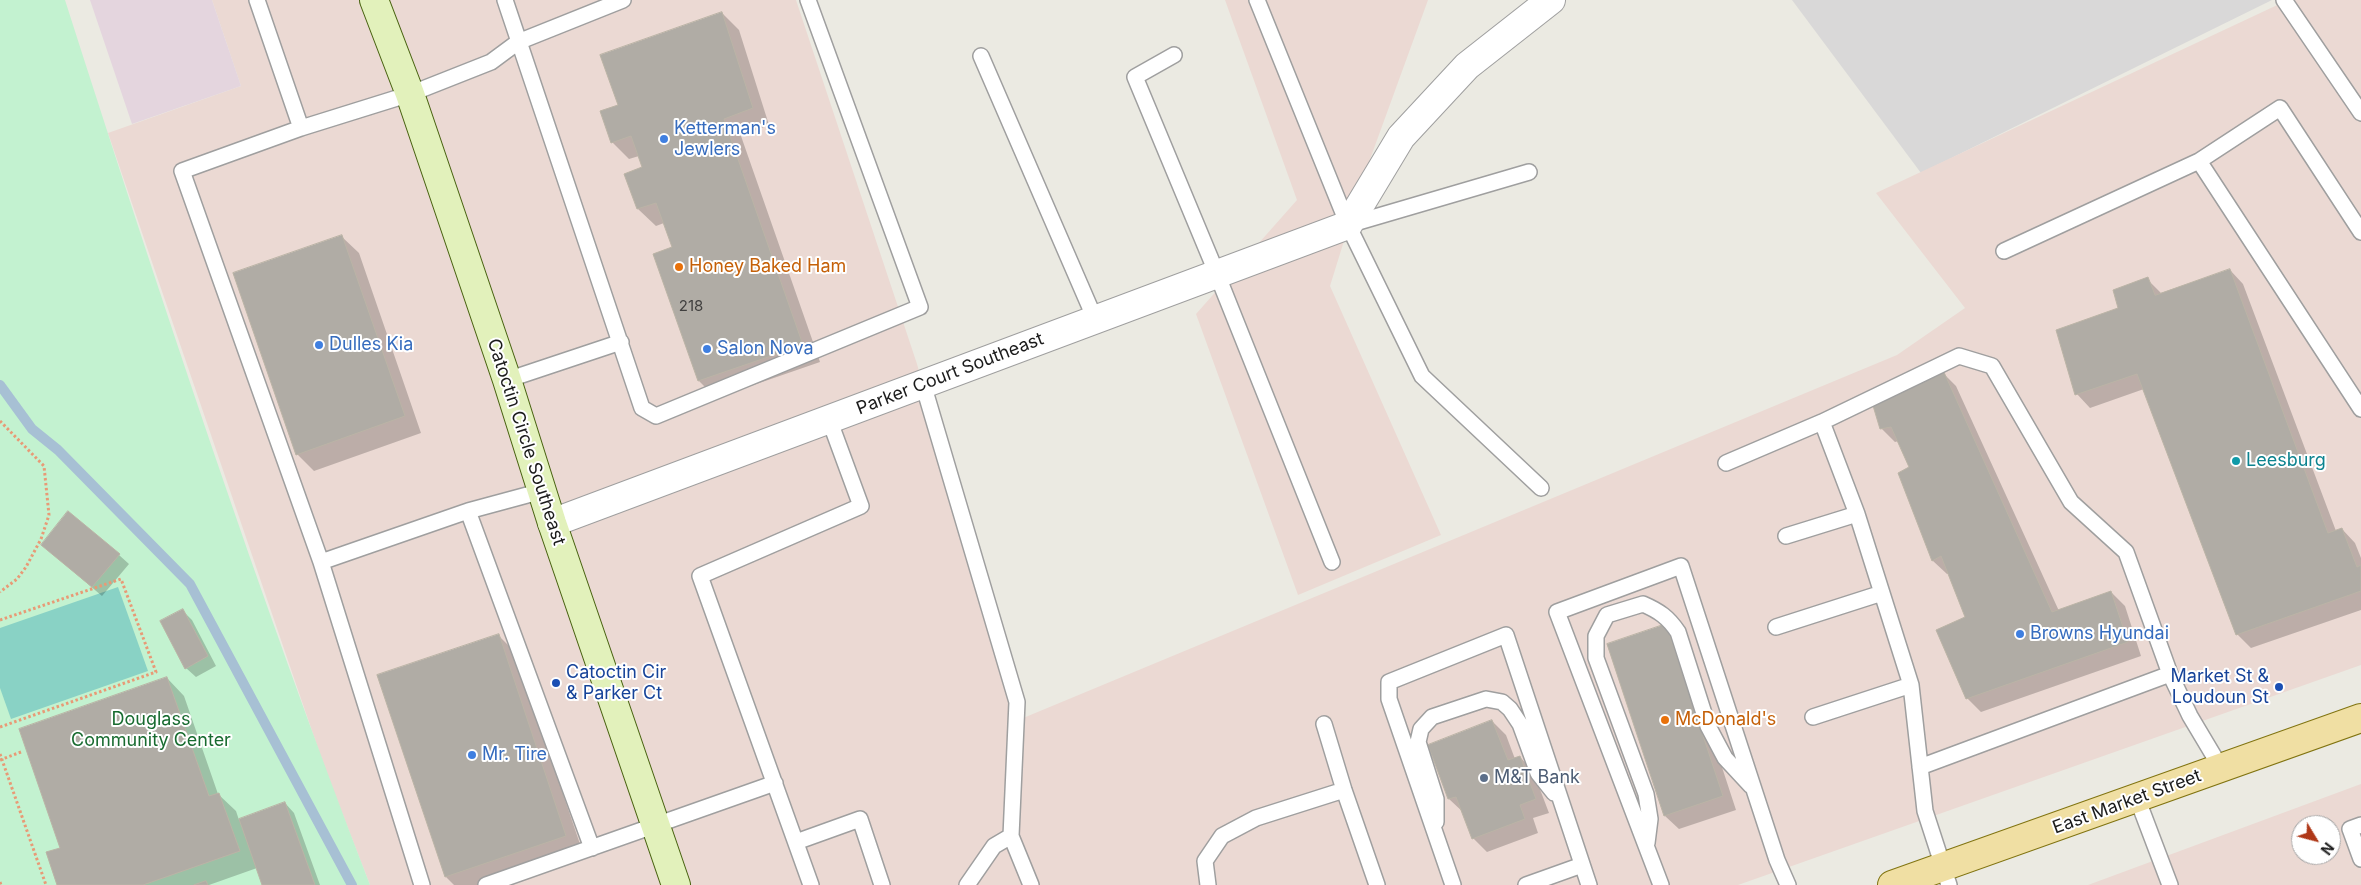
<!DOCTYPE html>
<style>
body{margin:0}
#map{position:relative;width:2361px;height:885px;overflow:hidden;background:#ebeae2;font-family:Inter,sans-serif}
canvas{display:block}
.north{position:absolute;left:2291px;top:815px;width:50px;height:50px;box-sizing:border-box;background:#fff;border:1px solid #a4a4a4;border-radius:50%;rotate:127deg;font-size:14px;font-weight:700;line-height:20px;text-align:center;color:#1b1b1b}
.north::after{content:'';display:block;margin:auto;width:18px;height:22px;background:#af3818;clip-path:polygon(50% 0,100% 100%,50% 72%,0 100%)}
</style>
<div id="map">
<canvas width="2361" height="885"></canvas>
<div class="north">N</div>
</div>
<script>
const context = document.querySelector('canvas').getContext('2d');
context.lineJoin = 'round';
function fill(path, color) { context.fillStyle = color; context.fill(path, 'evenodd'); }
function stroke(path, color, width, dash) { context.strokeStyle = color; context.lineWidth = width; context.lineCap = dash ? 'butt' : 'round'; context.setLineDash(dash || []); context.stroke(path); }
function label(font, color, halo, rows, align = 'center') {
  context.font = font + ' Inter,sans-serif'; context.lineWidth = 4; context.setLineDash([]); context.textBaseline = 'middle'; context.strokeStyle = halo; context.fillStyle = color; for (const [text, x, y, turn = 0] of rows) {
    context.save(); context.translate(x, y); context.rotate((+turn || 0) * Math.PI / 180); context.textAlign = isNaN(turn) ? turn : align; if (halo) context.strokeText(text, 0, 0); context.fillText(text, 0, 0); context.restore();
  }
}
const residential = new Path2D(`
 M 1792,0 L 2272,0 L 1921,173 Z`);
const commercial = new Path2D(`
 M 212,0 L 796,0 L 917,364 L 1016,721 L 1897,355 L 1965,308 L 1876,193 L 2288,0 L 2361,0 L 2361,665 L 1738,885 L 370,885 L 325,769 L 108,133 L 241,86 Z
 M 1225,0 L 1428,0 L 1365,173 L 1330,286 L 1441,535 L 1298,595 L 1196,314 L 1297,200 Z
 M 2361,784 L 2361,885 L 2088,885 ZM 2301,825 L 2331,825 L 2331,855 L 2301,855 Z`);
const industrial = new Path2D(`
 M 90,0 L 212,0 L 241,86 L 132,124 Z`);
const park = new Path2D(`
 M 0,0 L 65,0 C 160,297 258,594 370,885 L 0,885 Z`);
const pitch = new Path2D(`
 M 118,587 L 148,671 L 11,719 L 0,688 L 0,628 Z`);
const shadow = new Path2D(`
 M 722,13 L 739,30 L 769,125 L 741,136 L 820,362 L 716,398 L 699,381 L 654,254 L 674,247 L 664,223 L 656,226 L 638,209 L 643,168 L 639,156 L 629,159 L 612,142 L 620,105 Z
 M 341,236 L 359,253 L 421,433 L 314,471 L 297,454 Z
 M 2230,270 L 2243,284 L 2336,531 L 2342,529 L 2355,543 L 2361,558 L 2361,610 L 2251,648 L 2237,634 L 2144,389 L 2090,408 L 2077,394 L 2119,308 L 2147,279 L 2162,294 Z
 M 1942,372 L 1956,386 L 2059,611 L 2111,592 L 2125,606 L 2141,656 L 1981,712 L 1967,698 L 1967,618 L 1949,573 L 1947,574 L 1933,561 L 1900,474 L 1910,467 L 1899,441 L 1895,442 L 1881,428 Z
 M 42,545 L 119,555 L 129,564 L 102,596 Z
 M 182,610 L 192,620 L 216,666 L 196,677 L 186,668 Z
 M 1666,626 L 1680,639 L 1736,810 L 1679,829 L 1665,816 Z
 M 498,635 L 515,652 L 583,853 L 489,885 L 454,885 L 446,877 Z
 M 167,678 L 184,696 L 218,794 L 236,811 L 239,820 L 285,803 L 294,813 L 320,885 L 264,885 L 257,868 L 209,885 L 59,885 L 62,848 Z
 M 1492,721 L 1506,735 L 1515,759 L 1520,757 L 1533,771 L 1549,813 L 1533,818 L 1538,833 L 1487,852 L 1473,838 L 1464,813 L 1449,799 L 1429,745 Z`);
const stream = new Path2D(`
 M 0,385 L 32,429 L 58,450 L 190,584 L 352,885`);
const building = new Path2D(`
 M 722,12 L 753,108 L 724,119 L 803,345 L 698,381 L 653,254 L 672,247 L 656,203 L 637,209 L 624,174 L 642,167 L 631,136 L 611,143 L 600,111 L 618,105 L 600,55 Z
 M 342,235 L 405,416 L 296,455 L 233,273 Z
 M 2230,269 L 2328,533 L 2342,528 L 2357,567 L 2361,565 L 2361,591 L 2236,635 L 2137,374 L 2075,395 L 2056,330 L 2118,308 L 2113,290 L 2148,277 L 2155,295 Z
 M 1943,370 L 2052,612 L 2111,591 L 2128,642 L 1966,699 L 1936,630 L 1965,617 L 1941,556 L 1932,561 L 1898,473 L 1909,467 L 1891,427 L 1880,429 L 1871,399 Z
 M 68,511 L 120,554 L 92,587 L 41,545 Z
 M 183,609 L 208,656 L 185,669 L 160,621 Z
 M 1666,624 L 1723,796 L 1664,816 L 1607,644 Z
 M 499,634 L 566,836 L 445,877 L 377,675 Z
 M 167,677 L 209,796 L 219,793 L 240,851 L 143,885 L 57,885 L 46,852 L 60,848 L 19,729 Z
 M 1492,720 L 1508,760 L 1520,756 L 1536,799 L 1520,805 L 1525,819 L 1472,839 L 1456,797 L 1448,799 L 1428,745 Z
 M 285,802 L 315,885 L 262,885 L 239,819 Z
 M 206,881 L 208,885 L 194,885 Z`);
const path = new Path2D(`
 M 0,421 L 44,466 L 49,515 L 41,539 L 26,567 L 17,579 L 0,592
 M 0,620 L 121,579 L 156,672 L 0,727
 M 0,754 L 46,885
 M 0,760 L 21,752
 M 0,882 L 1,885`);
const lane = new Path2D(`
 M 257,0 L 301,128 L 182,171 L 321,562 L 422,885
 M 505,0 L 642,408 L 656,416 L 920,307 L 808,0
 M 1257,0 L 1348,225 L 1422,376 L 1541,488
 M 2284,0 L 2361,113
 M 1174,55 L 1135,77 L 1217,274 L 1332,562
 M 981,56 L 1095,319
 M 301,128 L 410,94 L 491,62 L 518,42 L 623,0
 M 2199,161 L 2280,108 L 2361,232
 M 1348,225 L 1529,172
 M 2004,251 L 2199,161 L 2361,409
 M 507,380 L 621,342
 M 923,384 L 1017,702 L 1011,836 L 1031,885
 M 1822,422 L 1959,356 L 1992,366 L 2071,502 L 2126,552 L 2170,674 L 2190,716 L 2221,768
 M 1726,463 L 1822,422 L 1857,514 L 1911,685 L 1925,811 L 1949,885
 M 542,491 L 468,511 L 592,848
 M 1786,536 L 1857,514
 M 321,562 L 468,511
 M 1776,627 L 1882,593
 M 1813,717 L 1911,685
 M 1324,724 L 1344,790 L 1377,885
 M 1920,767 L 2170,674
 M 2137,798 L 2170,885
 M 1436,822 L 1436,799 L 1418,742 L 1421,729 L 1432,717 L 1486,699 L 1502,702 L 1510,709 L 1520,724 L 1538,773 L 1554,793
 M 2361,825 L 2350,829 L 2361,859
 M 796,842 L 860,819 L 882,885
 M 1647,843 L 1650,819 L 1646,794 L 1596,658 L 1596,636 L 1607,615 L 1643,604 C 1659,611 1668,617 1678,632 L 1708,726 L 1725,758 L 1751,786
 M 486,885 L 775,783
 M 811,885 L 700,576 L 861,506 L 829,419
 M 967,885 L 994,846 L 1011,836
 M 1208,885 L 1205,861 L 1222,836 L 1256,818 L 1344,790
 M 1453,885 L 1389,699 L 1389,682 L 1506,635 L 1589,885
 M 1526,885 L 1582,865
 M 1661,885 L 1557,612 L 1681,566 L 1777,860 L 1788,885`);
const street = new Path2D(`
 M 552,523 L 1348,225 L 1401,137 L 1467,66 L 1551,0`);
const secondary = new Path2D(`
 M 374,0 L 410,94 L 507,380 L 552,523 L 676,885`);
const primary = new Path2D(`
 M 1892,885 L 2361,718`);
const markers = [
 [664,139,5,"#3f7fe0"],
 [679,267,5,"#e8710a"],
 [319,345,5,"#3f7fe0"],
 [707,349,5,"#3f7fe0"],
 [2236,461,5,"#0f9aa8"],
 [2020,634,5,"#3f7fe0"],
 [556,683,5,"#1a4fb4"],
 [2279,687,5,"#1a4fb4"],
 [1665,720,5,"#e8710a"],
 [472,755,5,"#3f7fe0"],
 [1484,778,5,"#5c6f8a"]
];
const numberNames = [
 ["218",691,306]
];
const shopNames = [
 ["Ketterman's",674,129],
 ["Jewlers",674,150],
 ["Dulles Kia",329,345],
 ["Salon Nova",717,349],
 ["Browns Hyundai",2030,634],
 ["Mr. Tire",482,755]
];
const foodNames = [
 ["Honey Baked Ham",689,267],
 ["McDonald's",1675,720]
];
const streetNames = [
 ["Parker Court Southeast",950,374,-21],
 ["Catoctin Circle Southeast",526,442,72],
 ["East Market Street",2127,802,-20]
];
const cultureNames = [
 ["Leesburg",2246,461]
];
const transitNames = [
 ["Catoctin Cir",566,673],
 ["& Parker Ct",566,694],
 ["Market St &",2269,677,"right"],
 ["Loudoun St",2269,698,"right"]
];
const parkNames = [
 ["Douglass",151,720],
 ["Community Center",151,741]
];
const serviceNames = [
 ["M&T Bank",1494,778]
];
fill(residential, '#d9d8d8');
fill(commercial, '#ebd9d3');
fill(industrial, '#e4d5de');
fill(park, '#c3f2d0');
fill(pitch, '#89d2c5');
fill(shadow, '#0003');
stroke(stream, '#a7c0d4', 10);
fill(building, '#b0aca5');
stroke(building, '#bbb4a6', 1);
stroke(lane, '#9f9f9f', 18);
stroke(street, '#9f9f9f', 30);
stroke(secondary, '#496311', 30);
stroke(primary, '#817411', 30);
stroke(path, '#e89a76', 3, [2.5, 2.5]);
stroke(lane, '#fff', 15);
stroke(street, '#fff', 28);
stroke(secondary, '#e2f1bb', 28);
stroke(primary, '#f0dfa3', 28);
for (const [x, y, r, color] of markers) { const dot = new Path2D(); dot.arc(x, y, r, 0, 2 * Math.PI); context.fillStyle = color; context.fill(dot); stroke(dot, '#fff', 2); }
label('15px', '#403f3e', null, numberNames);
label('18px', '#366cbe', '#fff', shopNames, 'left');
label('18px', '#c56008', '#fff', foodNames, 'left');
label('18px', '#1b1b1b', '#fff', streetNames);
label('18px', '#0d838f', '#fff', cultureNames, 'left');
label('18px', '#164399', '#fff', transitNames, 'left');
label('18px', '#186b30', '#fff', parkNames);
label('18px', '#4e5e75', '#fff', serviceNames, 'left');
</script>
